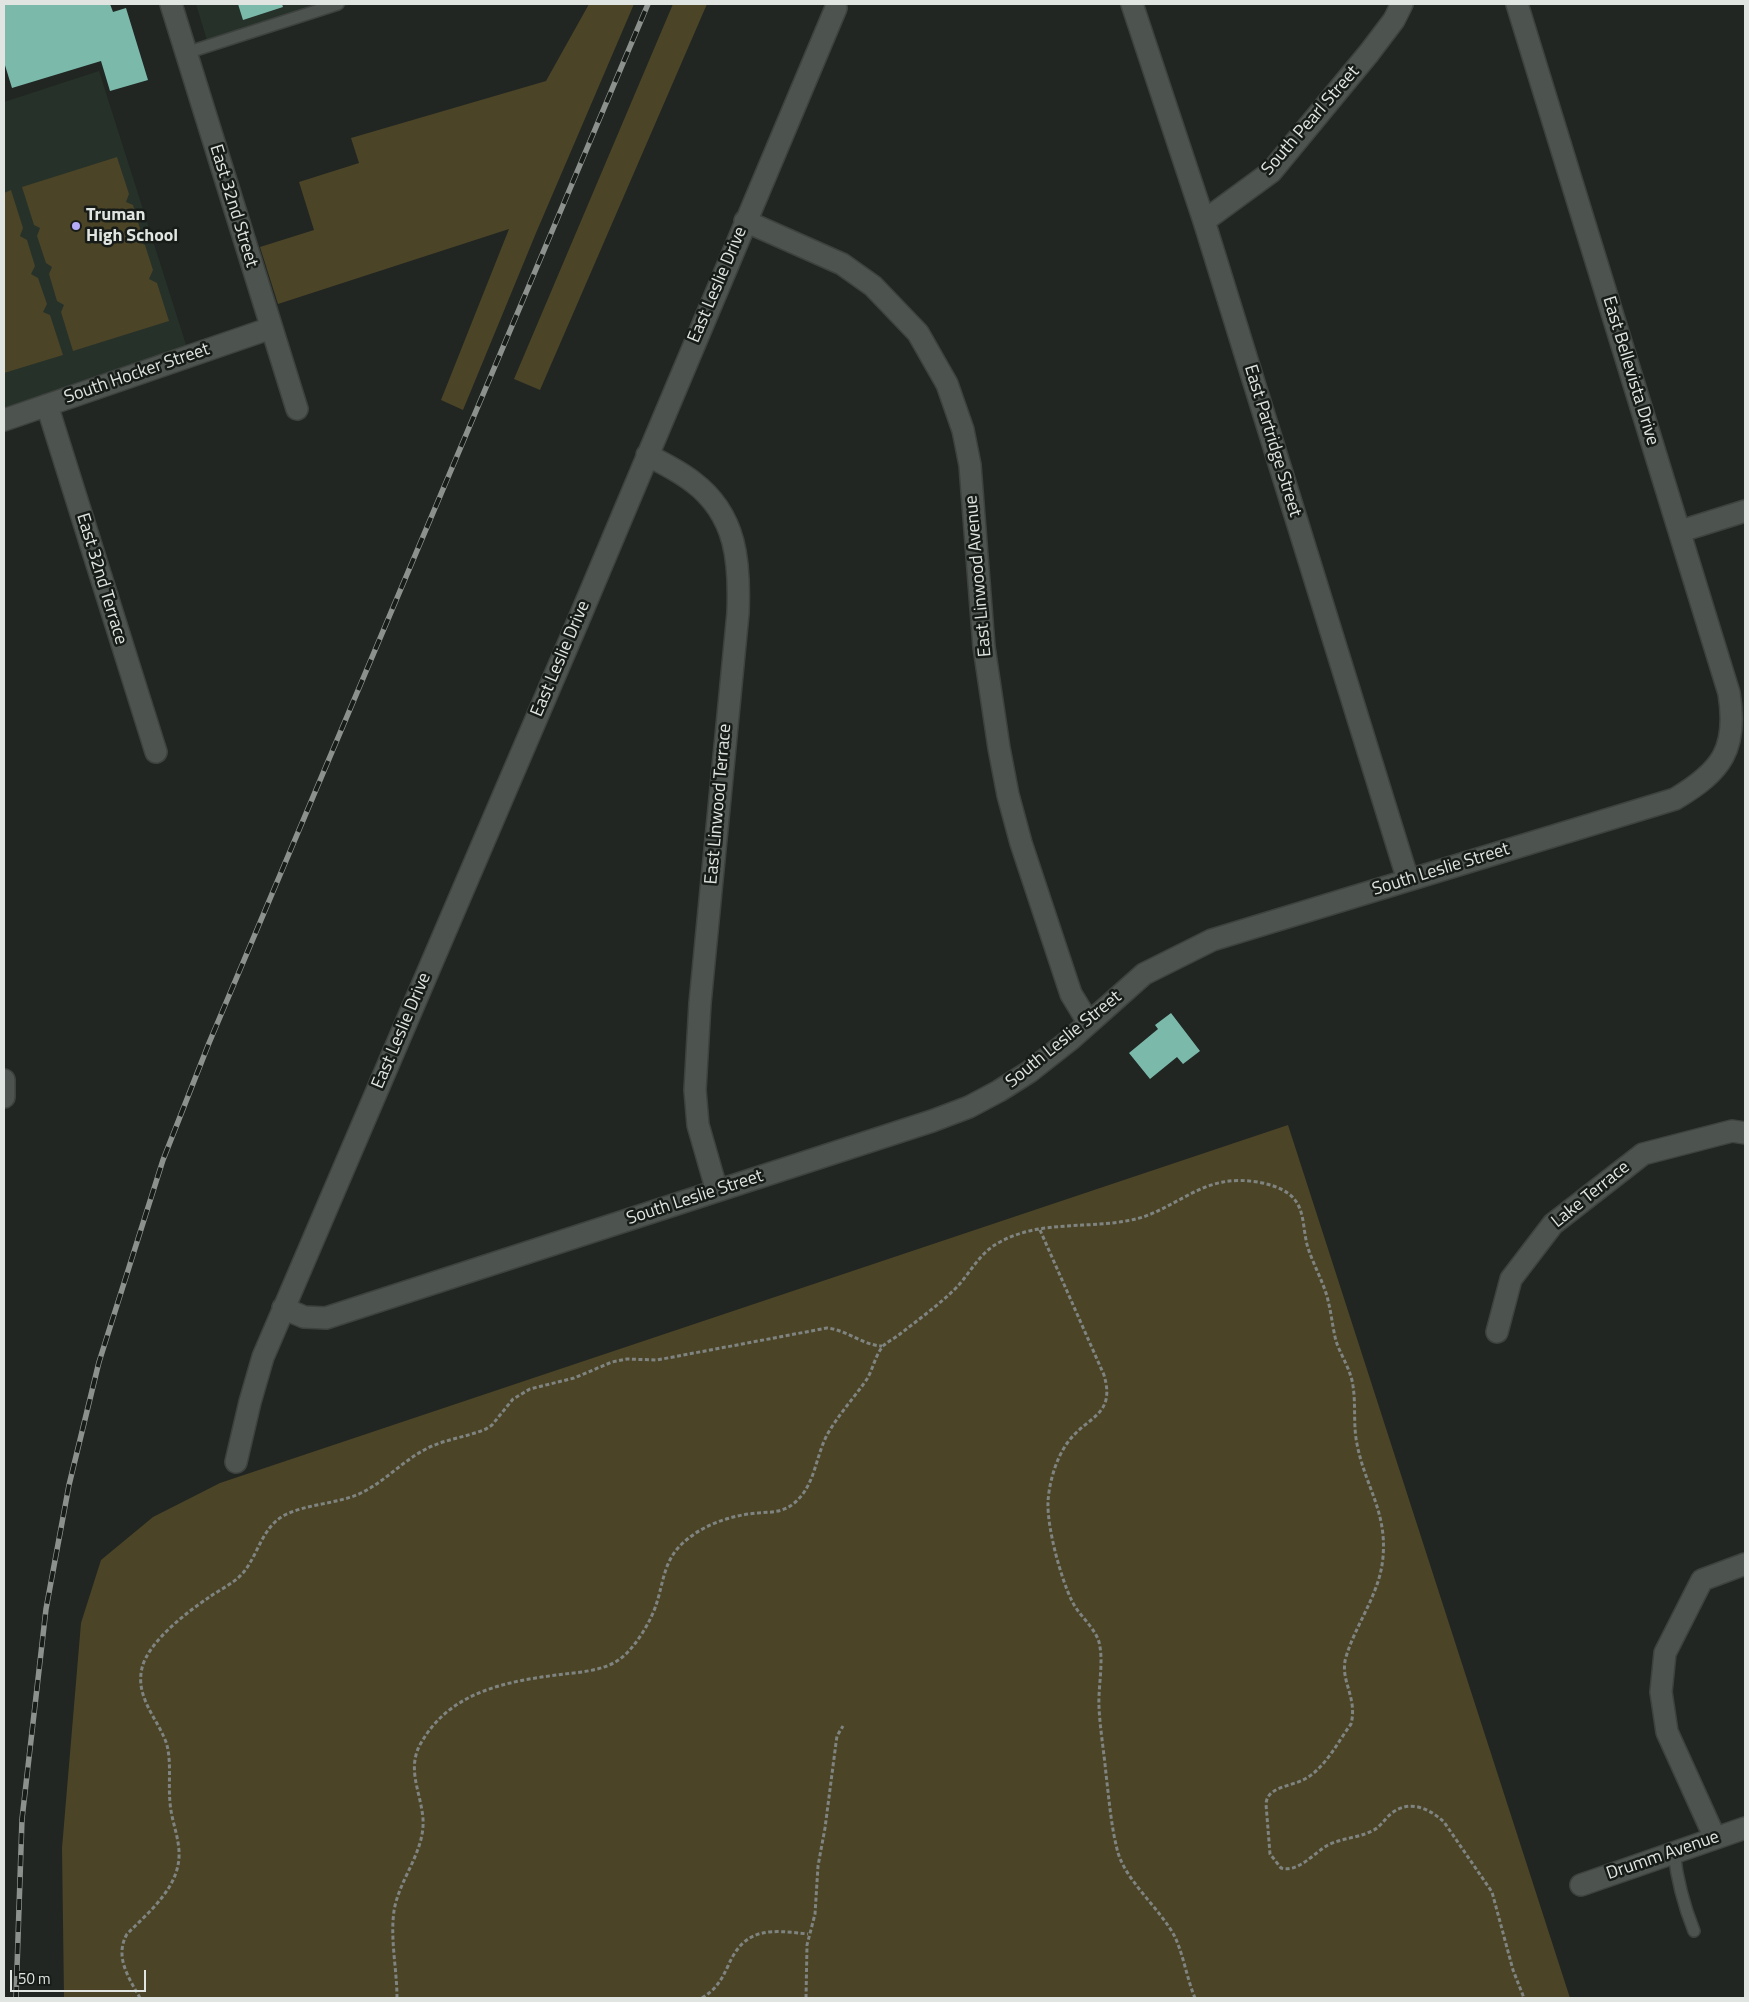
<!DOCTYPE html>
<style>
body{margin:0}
#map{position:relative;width:1749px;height:2002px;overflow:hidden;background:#212622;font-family:"Titillium Web",sans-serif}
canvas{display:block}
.frame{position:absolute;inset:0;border:5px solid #e1e5e2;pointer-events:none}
.scale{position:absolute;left:10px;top:1970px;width:136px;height:22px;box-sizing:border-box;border:2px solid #e1e5e2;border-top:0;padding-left:6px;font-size:15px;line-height:18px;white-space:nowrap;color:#e1e5e2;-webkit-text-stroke:4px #171c18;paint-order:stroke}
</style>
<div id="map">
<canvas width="1749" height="2002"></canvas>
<div class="frame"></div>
<div class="scale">50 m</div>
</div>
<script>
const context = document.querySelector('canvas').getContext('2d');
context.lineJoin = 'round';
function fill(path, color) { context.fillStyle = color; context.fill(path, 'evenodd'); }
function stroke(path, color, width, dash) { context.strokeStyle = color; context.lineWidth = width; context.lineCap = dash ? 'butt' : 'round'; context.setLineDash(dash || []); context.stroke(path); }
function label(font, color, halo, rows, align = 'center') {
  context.font = font + ' "Titillium Web",sans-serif'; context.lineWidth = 5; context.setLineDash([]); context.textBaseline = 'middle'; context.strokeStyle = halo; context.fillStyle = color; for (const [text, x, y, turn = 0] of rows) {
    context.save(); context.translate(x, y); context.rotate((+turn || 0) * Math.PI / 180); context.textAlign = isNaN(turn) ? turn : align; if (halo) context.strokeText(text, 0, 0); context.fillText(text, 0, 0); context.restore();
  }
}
const built = new Path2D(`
 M 196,4 L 352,4 L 210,50 Z
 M 99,71 L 188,351 L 4,413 L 4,102 Z`);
const green = new Path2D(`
 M 589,4 L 634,4 L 536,233 L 463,410 L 441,400 L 509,229 L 278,304 L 260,247 L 314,230 L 299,182 L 359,163 L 351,138 L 546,81 Z
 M 673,4 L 707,4 L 540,390 L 514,379 Z
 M 117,157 L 129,194 L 126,202 L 133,205 L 141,232 L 137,241 L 145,245 L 153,270 L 149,279 L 157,283 L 169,321 L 73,351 L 61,312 L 64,305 L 57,301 L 49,274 L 52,267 L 46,263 L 37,236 L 40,228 L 34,225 L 22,187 Z
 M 11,190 L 23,228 L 20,236 L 27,240 L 35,266 L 31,274 L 38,278 L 47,304 L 43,312 L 50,315 L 63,355 L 4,373 L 4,193 Z
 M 1288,1125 L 1570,1998 L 64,1998 L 62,1848 L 81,1623 L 101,1560 L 153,1517 L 220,1483 Z`);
const building = new Path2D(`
 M 4,4 L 110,4 L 113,12 L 126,8 L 148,80 L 110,91 L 101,61 L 12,88 L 4,62 Z
 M 238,4 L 282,4 L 283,7 L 243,20 Z
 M 1171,1013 L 1200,1051 L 1183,1064 L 1177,1057 L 1150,1079 L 1129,1053 L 1158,1029 L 1155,1025 Z`);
const path = new Path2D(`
 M 1040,1230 L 1104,1375 C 1116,1416 1087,1416 1068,1442 C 1056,1458 1049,1483 1048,1502 C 1047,1528 1061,1579 1072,1601 C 1079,1616 1094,1626 1099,1642 C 1104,1662 1098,1686 1099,1707 C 1100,1729 1104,1752 1106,1774 C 1109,1799 1111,1825 1117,1849 C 1124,1880 1160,1908 1175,1937 C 1184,1957 1187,1979 1195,1998
 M 140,1998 C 129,1978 114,1957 127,1934 C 150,1911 181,1886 179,1851 C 178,1834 171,1819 170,1802 C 168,1783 172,1760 166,1742 C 157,1718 135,1697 142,1668 C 148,1642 187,1612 208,1598 C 219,1590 233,1584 242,1574 C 258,1556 261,1529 283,1516 C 305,1504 336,1504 359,1494 C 385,1482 403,1460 428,1448 C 446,1439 467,1437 486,1429 L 492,1425 L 513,1399 L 530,1389 L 574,1378 L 612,1362 L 627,1359 L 657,1360 L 827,1328 C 847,1330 862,1345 882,1346
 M 397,1998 C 397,1969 390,1940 394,1911 C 399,1879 425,1852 423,1819 C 421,1792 406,1769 421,1743 C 451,1690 509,1681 564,1674 C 583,1672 605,1670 620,1659 C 635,1648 652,1620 657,1602 C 663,1583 664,1564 678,1548 C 697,1527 727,1516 756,1513 C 769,1512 782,1513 793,1504 C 815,1487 815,1458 827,1435 C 838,1415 854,1398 867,1379 C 873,1369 876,1353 884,1345 C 889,1341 895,1338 900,1334 C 918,1320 937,1306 953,1291 C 970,1275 978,1253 1000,1242 C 1043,1218 1097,1231 1143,1217 C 1170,1208 1195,1187 1223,1182 C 1243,1178 1273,1182 1289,1194 C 1306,1207 1302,1229 1308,1248 C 1313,1263 1321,1278 1326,1293 C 1331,1309 1332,1325 1336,1341 C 1341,1356 1351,1370 1353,1386 C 1356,1405 1353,1425 1357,1444 C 1365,1486 1387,1511 1383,1557 C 1380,1594 1356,1623 1346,1657 C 1339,1680 1358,1697 1351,1724 C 1337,1743 1325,1769 1303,1780 C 1291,1786 1267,1787 1266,1804 L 1270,1854 L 1281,1868 C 1298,1873 1314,1853 1328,1845 C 1342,1838 1358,1838 1372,1831 C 1381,1827 1385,1818 1392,1813 C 1410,1799 1430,1809 1444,1822 L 1492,1892 L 1513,1970 L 1524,1998
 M 702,1998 C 716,1989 721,1981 728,1966 C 745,1926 771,1930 808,1934
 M 806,1998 L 807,1945 L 815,1914 L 818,1866 L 825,1828 L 836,1743 L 837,1736 L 843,1726`);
const service = new Path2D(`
 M 186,53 L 338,4
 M 1674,1852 C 1677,1880 1684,1906 1694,1931`);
const minor = new Path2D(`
 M 171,4 L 297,409
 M 1132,4 L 1204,221 L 1408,880
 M 745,221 L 842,264 L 873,286 L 918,333 L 947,384 L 963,430 L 970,465 L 984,647 L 999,748 L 1008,795 L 1021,843 L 1071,994 L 1088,1022
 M 1204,221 L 1271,172 L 1369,53 L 1394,20 L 1402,4
 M 47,405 L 156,752
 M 4,420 L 271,328
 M 647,455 C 663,463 679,471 693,482 C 737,515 740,563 738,613 L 700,1003 L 695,1090 L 698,1125 L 717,1191
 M 1681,531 L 1745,511
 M 4,1080 L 4,1097
 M 283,1308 L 304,1317 L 326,1318 L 932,1121 L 969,1107 L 999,1091 L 1029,1072 L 1071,1039 L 1144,974 L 1212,940 L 1675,799 C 1722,771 1738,749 1729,693 L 1517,4
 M 1497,1332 L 1511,1279 L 1553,1224 L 1643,1154 L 1732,1131 L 1745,1133
 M 236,1462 L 250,1402 L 263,1357 L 579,619 L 836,8
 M 1715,1838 L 1667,1732 L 1661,1692 L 1665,1653 L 1702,1580 L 1745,1564
 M 1581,1885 L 1745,1828`);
const rail = new Path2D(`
 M 16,1998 L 22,1819 L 46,1609 L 69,1485 L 99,1362 L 163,1160 L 209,1043 L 648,4`);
const markers = [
 [76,226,5,"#b4acf9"]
];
const streetNames = [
 ["South Pearl Street",1311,121,-49],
 ["East 32nd Street",233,206,73],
 ["East Leslie Drive",718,285,-67],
 ["East Bellevista Drive",1630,371,73],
 ["South Hocker Street",137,374,-19],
 ["East Partridge Street",1272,441,73],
 ["East Linwood Avenue",979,576,-95],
 ["East 32nd Terrace",101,579,73],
 ["East Leslie Drive",561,659,-67],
 ["East Linwood Terrace",719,804,-85],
 ["South Leslie Street",1441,870,-17],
 ["East Leslie Drive",402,1031,-67],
 ["South Leslie Street",1064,1040,-39],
 ["Lake Terrace",1591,1195,-39],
 ["South Leslie Street",695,1198,-18],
 ["Drumm Avenue",1663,1856,-19]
];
const poiNames = [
 ["Truman",86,216],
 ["High School",86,237]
];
fill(built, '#263129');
fill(green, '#4b4427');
fill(building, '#7bb9ab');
stroke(service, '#3e423f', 14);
stroke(minor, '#3e423f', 24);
stroke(path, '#7f8480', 3, [4, 2.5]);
stroke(service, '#4d534e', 11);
stroke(minor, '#4d534e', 21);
stroke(rail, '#8d918e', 5.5);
stroke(rail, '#171c18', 4, [11]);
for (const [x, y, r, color] of markers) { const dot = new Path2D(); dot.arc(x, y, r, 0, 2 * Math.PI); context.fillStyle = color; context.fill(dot); stroke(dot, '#171c18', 2); }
label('18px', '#e1e5e2', '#171c18', streetNames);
label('bold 18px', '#e1e5e2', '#171c18', poiNames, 'left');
</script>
